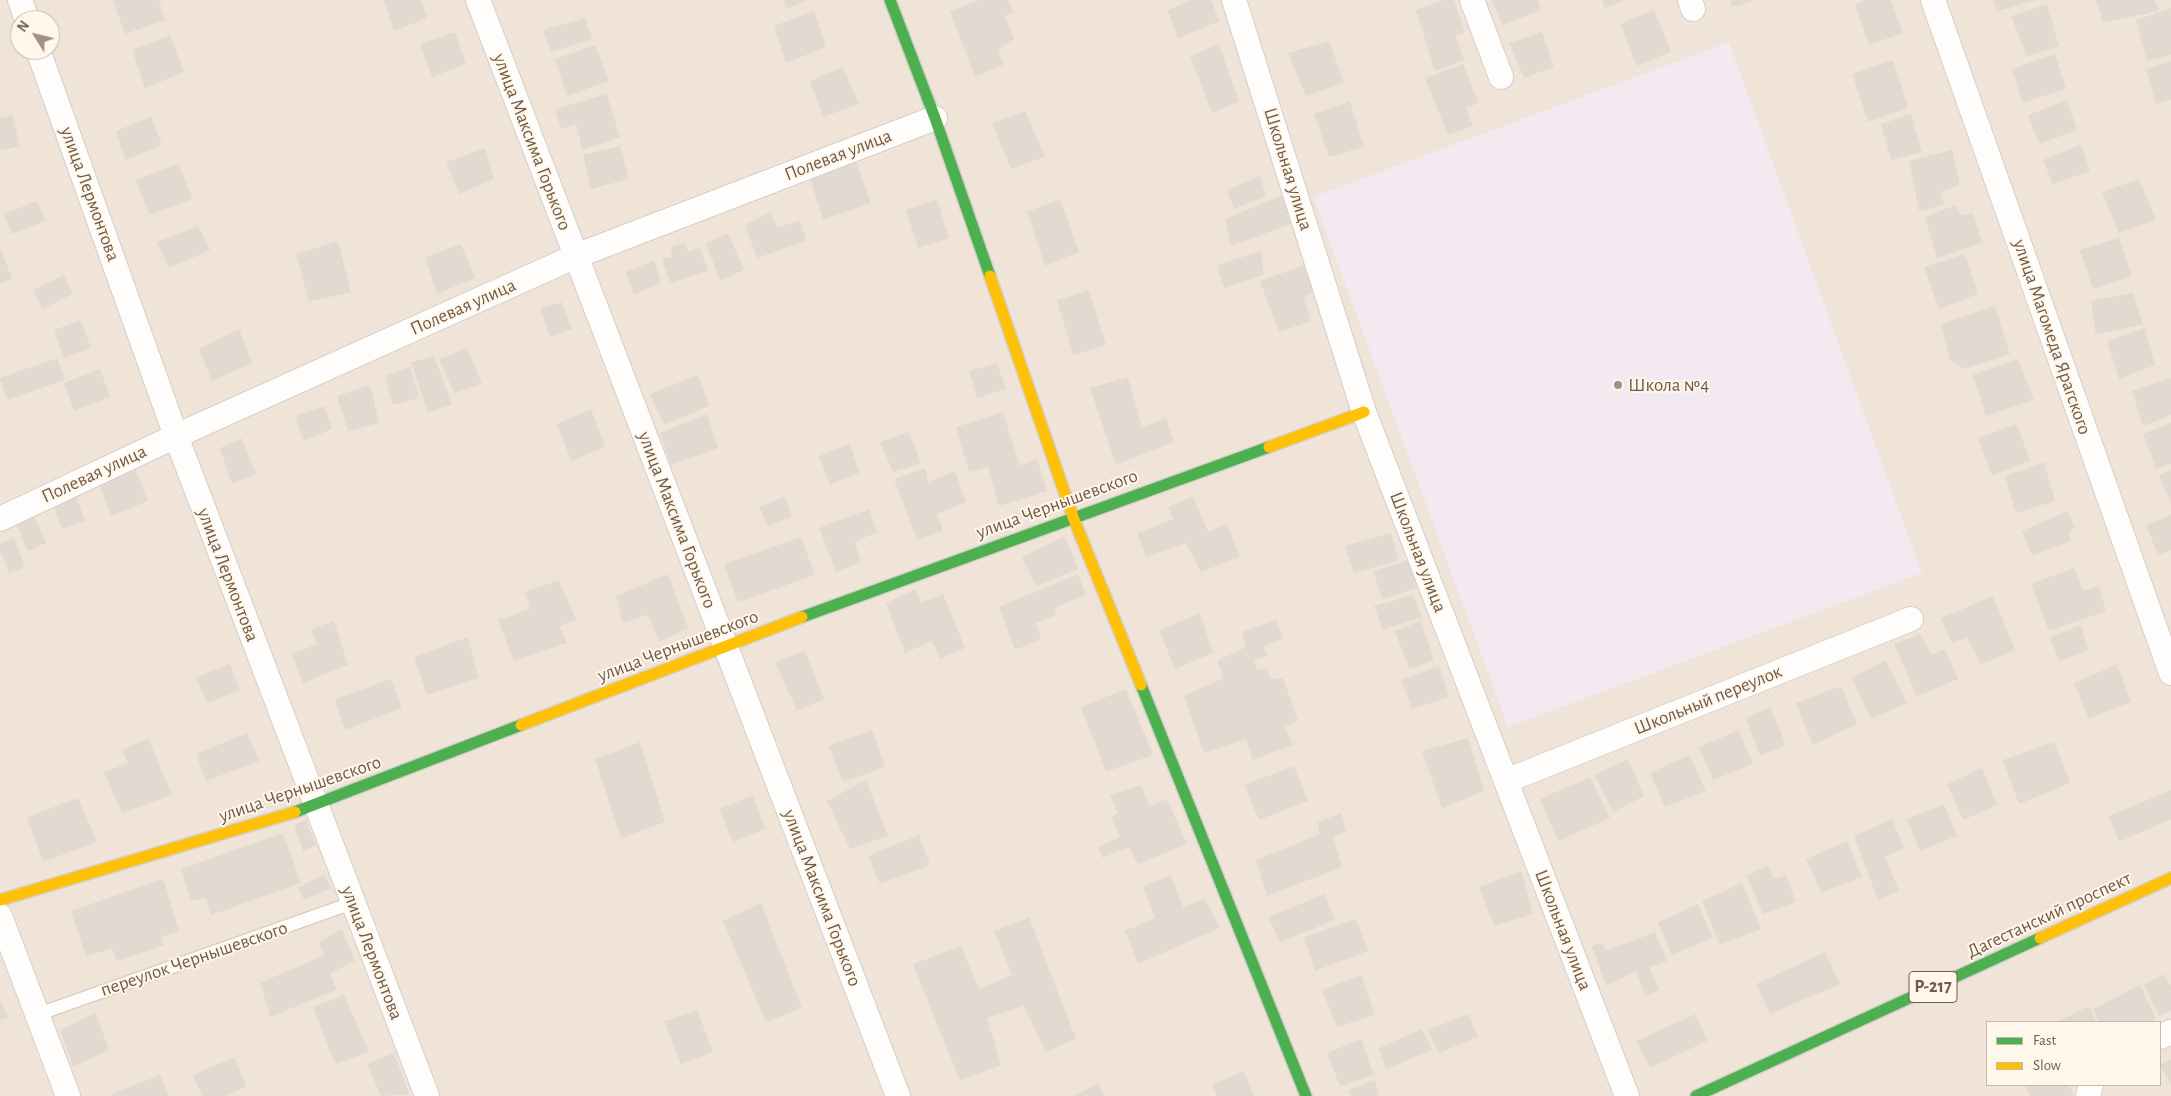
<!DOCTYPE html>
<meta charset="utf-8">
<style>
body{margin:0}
#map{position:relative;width:2171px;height:1096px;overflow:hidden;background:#f6f2e9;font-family:"Alegreya Sans",sans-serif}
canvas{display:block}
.legend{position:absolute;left:1986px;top:1021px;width:175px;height:65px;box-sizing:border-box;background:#fef7ea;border:1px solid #c6b8aa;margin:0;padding:6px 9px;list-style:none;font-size:15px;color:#725a4b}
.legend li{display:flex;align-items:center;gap:10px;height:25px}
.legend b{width:25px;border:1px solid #c6b8aa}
.north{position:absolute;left:10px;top:10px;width:50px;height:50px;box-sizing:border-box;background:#fef7ea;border:1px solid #c6b8aa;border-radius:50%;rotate:306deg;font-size:14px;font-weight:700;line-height:20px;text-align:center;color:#725a4b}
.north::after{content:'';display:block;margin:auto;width:18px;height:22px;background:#a08f82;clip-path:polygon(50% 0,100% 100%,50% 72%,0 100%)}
</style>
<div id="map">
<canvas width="2171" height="1096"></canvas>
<ul class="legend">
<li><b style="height:6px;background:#4caf50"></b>Fast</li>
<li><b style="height:6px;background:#ffc107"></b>Slow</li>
</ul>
<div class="north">N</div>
</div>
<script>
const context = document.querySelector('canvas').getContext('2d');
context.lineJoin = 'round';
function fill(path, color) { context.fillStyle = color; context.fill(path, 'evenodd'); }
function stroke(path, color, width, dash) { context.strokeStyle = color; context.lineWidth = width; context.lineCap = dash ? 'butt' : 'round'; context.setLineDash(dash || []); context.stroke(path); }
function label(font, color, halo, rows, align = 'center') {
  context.font = font + ' "Alegreya Sans",sans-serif'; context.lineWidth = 4; context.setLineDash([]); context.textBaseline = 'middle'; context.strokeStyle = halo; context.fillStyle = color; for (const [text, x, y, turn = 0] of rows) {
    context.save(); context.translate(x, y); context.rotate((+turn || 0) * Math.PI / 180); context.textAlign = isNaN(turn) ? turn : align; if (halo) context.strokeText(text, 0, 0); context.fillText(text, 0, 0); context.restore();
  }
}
const residential = new Path2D(`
 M 0,0 L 2171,0 L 2171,1096 L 0,1096 ZM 20,20 L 50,20 L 50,50 L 20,50 ZM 1987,1022 L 2160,1022 L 2160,1085 L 1987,1085 Z`);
const education = new Path2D(`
 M 1729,42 L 1922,573 L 1508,727 L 1313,197 Z`);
const building = new Path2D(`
 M 113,0 L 159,0 L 165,20 L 125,34 Z
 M 384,0 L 421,0 L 427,18 L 394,31 Z
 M 784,0 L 807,0 L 787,9 Z
 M 979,0 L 1008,0 L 1013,12 L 1005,16 L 1014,39 L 998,49 L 1003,65 L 975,77 L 950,11 Z
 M 1192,0 L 1211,0 L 1219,21 L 1178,39 L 1168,10 Z
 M 1443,0 L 1454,0 L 1465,32 L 1456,36 L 1464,60 L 1435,71 L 1416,10 Z
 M 1492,0 L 1538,0 L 1541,10 L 1502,25 Z
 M 1602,0 L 1625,0 L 1605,8 Z
 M 1730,0 L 1754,0 L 1754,1 L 1732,7 Z
 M 1866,0 L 1891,0 L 1903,33 L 1869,45 L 1855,4 Z
 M 1993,0 L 2035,0 L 1998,11 Z
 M 2096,0 L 2155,0 L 2159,11 L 2103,23 Z
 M 2047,4 L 2059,46 L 2027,56 L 2011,16 Z
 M 2171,8 L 2171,55 L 2147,61 L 2136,20 Z
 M 1654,10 L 1671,52 L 1637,66 L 1620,24 Z
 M 814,11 L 826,47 L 786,63 L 774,26 Z
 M 585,18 L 592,39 L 551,52 L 543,30 Z
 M 455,32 L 466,64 L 432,77 L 420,44 Z
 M 1542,32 L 1554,67 L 1524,78 L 1509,43 Z
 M 170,35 L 184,72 L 145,88 L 132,50 Z
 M 1329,41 L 1344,83 L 1306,96 L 1288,53 Z
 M 1219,44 L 1239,102 L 1212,113 L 1190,56 Z
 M 595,45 L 609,81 L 567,96 L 555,59 Z
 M 2055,54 L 2066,89 L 2022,103 L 2012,69 Z
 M 1893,60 L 1908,108 L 1868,122 L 1852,74 Z
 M 2171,61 L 2171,100 L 2156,104 L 2146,69 Z
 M 1463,64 L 1479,103 L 1466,108 L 1473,126 L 1448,135 L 1425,78 Z
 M 843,67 L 859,104 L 823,117 L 810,81 Z
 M 607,94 L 620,137 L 582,150 L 576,124 L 561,129 L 555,109 Z
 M 2067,100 L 2077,130 L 2039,144 L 2028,115 Z
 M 1350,101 L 1364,147 L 1329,157 L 1314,114 Z
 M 1025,111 L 1045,157 L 1011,169 L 992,123 Z
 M 1911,114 L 1922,152 L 1891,160 L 1881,124 Z
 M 12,115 L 20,146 L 0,151 L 0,118 Z
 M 151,117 L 162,145 L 125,160 L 116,131 Z
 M 2081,144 L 2090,171 L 2053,184 L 2043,160 Z
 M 620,146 L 629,179 L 591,189 L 583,155 Z
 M 485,148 L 494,179 L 459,194 L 446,162 Z
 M 1952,150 L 1960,185 L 1941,192 L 1944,205 L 1919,211 L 1909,161 Z
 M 856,162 L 871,203 L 823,220 L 810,178 Z
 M 178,164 L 193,199 L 149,215 L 136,180 Z
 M 1260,176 L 1266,196 L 1234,209 L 1227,190 Z
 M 2139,179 L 2156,220 L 2119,233 L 2102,192 Z
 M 1283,195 L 1291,224 L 1231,246 L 1225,219 Z
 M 937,199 L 949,238 L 918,248 L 906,210 Z
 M 1060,199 L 1079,252 L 1045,266 L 1027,212 Z
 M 37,201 L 45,221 L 12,234 L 4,214 Z
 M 1956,205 L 1961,216 L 1973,213 L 1982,243 L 1937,258 L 1925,217 Z
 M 771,212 L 777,228 L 800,220 L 806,241 L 757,258 L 745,225 Z
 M 198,226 L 210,250 L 169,268 L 157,242 Z
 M 728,233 L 744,270 L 720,281 L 706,243 Z
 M 2119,238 L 2132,276 L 2093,289 L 2080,250 Z
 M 338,241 L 351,292 L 309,302 L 296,254 Z
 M 685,242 L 688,252 L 700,247 L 708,271 L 670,283 L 662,259 L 672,257 L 671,247 Z
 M 461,244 L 475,278 L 437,294 L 425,257 Z
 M 0,247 L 12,279 L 0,284 Z
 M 1261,251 L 1264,275 L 1224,288 L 1217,265 Z
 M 1965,254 L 1978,294 L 1939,309 L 1924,267 Z
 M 654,260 L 661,283 L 634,295 L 626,272 Z
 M 1304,265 L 1314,291 L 1304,297 L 1311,321 L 1279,332 L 1260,281 Z
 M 64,275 L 73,294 L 42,309 L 33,290 Z
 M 1089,290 L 1106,345 L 1073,355 L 1057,300 Z
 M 2133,293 L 2143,324 L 2096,335 L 2091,301 Z
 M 562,302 L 572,329 L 550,337 L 540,308 Z
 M 1995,306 L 2010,354 L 1964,369 L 1950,359 L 1941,324 Z
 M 81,320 L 91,348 L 64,358 L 54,330 Z
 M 2145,328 L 2155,365 L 2119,379 L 2107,341 Z
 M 239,329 L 252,363 L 212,381 L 199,349 Z
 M 467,348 L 482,384 L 454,393 L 439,359 Z
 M 434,356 L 452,405 L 428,412 L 411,362 Z
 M 57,358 L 65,380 L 7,400 L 0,378 Z
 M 2018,359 L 2034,400 L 1986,416 L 1973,375 Z
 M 997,363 L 1006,389 L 977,398 L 969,371 Z
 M 410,367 L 419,398 L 393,405 L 385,376 Z
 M 100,369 L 110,397 L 74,411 L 64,383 Z
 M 698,375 L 709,406 L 664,425 L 650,394 Z
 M 1128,377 L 1142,427 L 1166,418 L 1174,442 L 1116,465 L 1090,388 Z
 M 2171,378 L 2171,415 L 2143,426 L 2132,391 Z
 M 370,385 L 379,423 L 348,431 L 337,396 Z
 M 324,406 L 332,429 L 303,441 L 295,416 Z
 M 591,409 L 605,447 L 571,461 L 557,424 Z
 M 1003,412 L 1020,466 L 1037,459 L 1047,491 L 999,506 L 988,467 L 969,472 L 956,427 Z
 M 707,414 L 718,448 L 671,465 L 660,433 Z
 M 2171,423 L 2171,464 L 2156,469 L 2143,434 Z
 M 2017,424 L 2030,461 L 1992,476 L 1978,438 Z
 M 909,432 L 921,464 L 893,472 L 880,442 Z
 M 242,438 L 256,474 L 232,484 L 220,448 Z
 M 850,444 L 859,473 L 830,485 L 819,456 Z
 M 2044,462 L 2055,501 L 2016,513 L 2005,476 Z
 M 133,463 L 148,501 L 111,516 L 96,478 Z
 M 925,468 L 928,482 L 955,471 L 966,502 L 937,514 L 943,531 L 917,540 L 894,479 Z
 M 2171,470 L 2171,504 L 2159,475 Z
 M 74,490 L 85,521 L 62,529 L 51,498 Z
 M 785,496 L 792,517 L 768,526 L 759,507 Z
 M 1193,496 L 1208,532 L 1227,524 L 1240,557 L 1201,572 L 1186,543 L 1146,557 L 1137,533 L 1173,519 L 1168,507 Z
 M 869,509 L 877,532 L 855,542 L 861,562 L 836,572 L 819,528 Z
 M 32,511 L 46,543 L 28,551 L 14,519 Z
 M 2068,511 L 2075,528 L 2069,532 L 2071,541 L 2032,556 L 2022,531 Z
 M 2171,515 L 2171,550 L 2158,555 L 2146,525 Z
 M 1391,533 L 1399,560 L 1354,573 L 1345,546 Z
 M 1065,536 L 1078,569 L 1036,586 L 1022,557 Z
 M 801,537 L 815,575 L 738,602 L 724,564 Z
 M 14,538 L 25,567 L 9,573 L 0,550 L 0,544 Z
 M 1410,560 L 1420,587 L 1382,599 L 1373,571 Z
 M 2074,568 L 2083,591 L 2099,586 L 2106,611 L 2049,631 L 2031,584 Z
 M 668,574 L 688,628 L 659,642 L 648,615 L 623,623 L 616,596 Z
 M 1078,574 L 1086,595 L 1054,608 L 1056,615 L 1036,623 L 1041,639 L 1015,650 L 999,607 Z
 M 559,580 L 576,620 L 559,626 L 567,643 L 514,661 L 498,620 L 530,609 L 524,592 Z
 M 916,589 L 921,603 L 943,594 L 965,648 L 940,659 L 932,641 L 905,653 L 886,603 Z
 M 1413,595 L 1422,617 L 1383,630 L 1374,606 Z
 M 1993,596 L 2015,650 L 1981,664 L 1967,637 L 1952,643 L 1941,618 Z
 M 1200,613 L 1213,653 L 1175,669 L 1159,630 Z
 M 1276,620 L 1283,639 L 1264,646 L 1268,656 L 1254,660 L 1257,670 L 1267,668 L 1271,679 L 1283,678 L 1298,721 L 1285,727 L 1293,745 L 1253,760 L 1246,739 L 1204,753 L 1184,696 L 1224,678 L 1217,661 L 1246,647 L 1242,632 Z
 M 334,621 L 348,665 L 303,683 L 292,654 L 317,644 L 311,629 Z
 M 1421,621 L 1434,660 L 1409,669 L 1395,631 Z
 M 2081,625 L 2088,650 L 2059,662 L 2050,637 Z
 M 1920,634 L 1931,655 L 1945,649 L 1958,679 L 1917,696 L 1894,644 Z
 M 468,637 L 479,678 L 427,695 L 414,657 Z
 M 805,651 L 824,699 L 797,711 L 775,662 Z
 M 1885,660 L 1907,703 L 1871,719 L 1852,678 Z
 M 230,664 L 240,691 L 207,703 L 196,677 Z
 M 2117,664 L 2131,702 L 2089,719 L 2074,683 Z
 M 1439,666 L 1449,697 L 1412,709 L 1401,680 Z
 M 391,679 L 402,708 L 345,730 L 335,699 Z
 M 1841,686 L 1857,724 L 1813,745 L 1796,703 Z
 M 1126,689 L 1153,755 L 1106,772 L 1081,707 Z
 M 1770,707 L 1786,745 L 1760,756 L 1746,718 Z
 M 872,730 L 885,767 L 843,782 L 828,746 Z
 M 1739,730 L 1753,764 L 1713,780 L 1699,747 Z
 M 247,733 L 259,761 L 206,781 L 196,754 Z
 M 148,738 L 172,795 L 122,813 L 104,772 L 128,763 L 122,750 Z
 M 1468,738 L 1484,791 L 1442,808 L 1422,751 Z
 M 640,742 L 665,822 L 621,838 L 595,759 Z
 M 2054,742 L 2070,783 L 2019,804 L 2003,760 Z
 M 1689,755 L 1706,791 L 1665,807 L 1650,773 Z
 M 1628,759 L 1644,796 L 1613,812 L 1595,775 Z
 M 1294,766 L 1308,801 L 1259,820 L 1244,785 Z
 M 1982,768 L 1997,805 L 1963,820 L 1947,784 Z
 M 1590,777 L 1610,818 L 1558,841 L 1540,799 Z
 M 866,780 L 888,836 L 850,849 L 827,801 Z
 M 1141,785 L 1149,806 L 1167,799 L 1187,844 L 1138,864 L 1129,847 L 1102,858 L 1098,847 L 1120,837 L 1111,817 L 1118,813 L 1110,795 Z
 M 2171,790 L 2171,819 L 2119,842 L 2109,816 Z
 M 753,795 L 765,829 L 733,842 L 719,809 Z
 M 78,798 L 97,842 L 43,862 L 27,817 Z
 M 1944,804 L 1957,836 L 1920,851 L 1907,819 Z
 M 1341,813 L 1346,832 L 1333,837 L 1342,867 L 1267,896 L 1256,860 L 1320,834 L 1317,822 Z
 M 1892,819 L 1904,848 L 1885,857 L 1899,891 L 1878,900 L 1854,836 Z
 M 306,820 L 316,845 L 303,851 L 294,825 Z
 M 283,833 L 301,883 L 211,915 L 206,898 L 191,901 L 181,869 Z
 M 919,835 L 930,865 L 880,884 L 868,856 Z
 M 1847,841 L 1862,877 L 1821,893 L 1806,859 Z
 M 1768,865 L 1773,879 L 1786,875 L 1796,902 L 1763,914 L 1747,876 Z
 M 1521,871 L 1533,914 L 1494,926 L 1479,887 Z
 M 325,875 L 331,888 L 304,900 L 298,887 Z
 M 1171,875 L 1183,907 L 1205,899 L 1220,928 L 1138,964 L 1125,931 L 1155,918 L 1143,886 Z
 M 163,879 L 179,931 L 161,937 L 164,945 L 117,961 L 112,949 L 86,956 L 71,911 Z
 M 1742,883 L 1761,929 L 1720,945 L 1702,901 Z
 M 1325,894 L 1335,920 L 1280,942 L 1268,917 Z
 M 761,903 L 802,1008 L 766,1022 L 723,921 Z
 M 1698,904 L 1713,938 L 1672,955 L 1658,922 Z
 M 1029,917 L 1076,1039 L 1046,1052 L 1024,1006 L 987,1018 L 1001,1065 L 960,1081 L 913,964 L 961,946 L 979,989 L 1012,975 L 994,931 Z
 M 1356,919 L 1368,951 L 1315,971 L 1304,937 Z
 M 342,929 L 355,961 L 330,973 L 336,990 L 270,1017 L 260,983 L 324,955 L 319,942 Z
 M 1655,932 L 1667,961 L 1649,967 L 1659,990 L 1646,996 L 1636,972 L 1606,985 L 1592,946 L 1602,943 L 1606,951 Z
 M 1825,952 L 1840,984 L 1770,1014 L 1756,984 Z
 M 2164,974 L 2171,987 L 2171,1011 L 2159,1016 L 2144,985 Z
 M 1361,975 L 1375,1015 L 1337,1027 L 1322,990 Z
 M 2140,985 L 2156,1019 L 2150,1022 L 2099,1022 L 2093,1009 Z
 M 344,995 L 369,1052 L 335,1064 L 313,1007 Z
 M 0,1000 L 8,1018 L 0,1020 Z
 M 2089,1006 L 2096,1022 L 2056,1022 Z
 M 697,1010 L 713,1052 L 681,1064 L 664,1021 Z
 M 96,1013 L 109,1050 L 73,1067 L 60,1030 Z
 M 1468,1014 L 1478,1037 L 1439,1053 L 1428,1030 Z
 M 1696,1014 L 1707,1041 L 1650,1068 L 1636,1041 Z
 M 1422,1029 L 1432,1050 L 1386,1069 L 1379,1048 Z
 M 1361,1039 L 1374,1075 L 1340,1086 L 1327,1053 Z
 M 394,1053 L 409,1094 L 381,1096 L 367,1064 Z
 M 235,1057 L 246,1087 L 224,1096 L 202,1096 L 193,1075 Z
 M 2171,1059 L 2171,1085 L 2160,1065 Z
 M 1244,1071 L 1254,1096 L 1217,1096 L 1212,1084 Z
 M 160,1075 L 169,1096 L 113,1096 L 112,1094 Z
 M 1375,1080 L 1379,1096 L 1350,1096 L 1348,1090 Z
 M 1099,1083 L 1104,1096 L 1074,1096 Z
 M 2025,1085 L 2069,1085 L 2074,1096 L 2030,1096 Z`);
const lane = new Path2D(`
 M 36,1015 L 352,903`);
const street = new Path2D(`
 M 20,0 L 27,20
 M 478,0 L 898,1096
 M 1234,0 L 1364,412 L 1627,1096
 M 1472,0 L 1501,77
 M 1690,0 L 1693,9
 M 1933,0 L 2171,673
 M 38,50 L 176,436 L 427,1096
 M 0,519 L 176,436 L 576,256 L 935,118
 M 1506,781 L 1911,619
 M 0,916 L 68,1096
 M 2160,1037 L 2171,1032
 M 2088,1096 L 2091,1085`);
const fast = new Path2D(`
 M 890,0 L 935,118 L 990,276
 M 802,617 L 1269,447
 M 1141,685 L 1306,1096
 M 295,812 L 521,725
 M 1696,1096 L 2040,938`);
const slow = new Path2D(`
 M 990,276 L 1073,517 L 1141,685
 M 1269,447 L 1364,412
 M 521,725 L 802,617
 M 0,900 L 295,812
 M 2040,938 L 2171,878`);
const markers = [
 [1618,385,5,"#a08f82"]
];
const shields = [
 [1933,987,48]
];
const shieldNames = [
 ["Р-217",1933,987]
];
const streetNames = [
 ["улица Максима Горького",532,142,69],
 ["Полевая улица",838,155,-21],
 ["Школьная улица",1288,169,73],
 ["улица Лермонтова",90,194,70],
 ["Полевая улица",463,307,-24],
 ["улица Магомеда Ярагского",2052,337,71],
 ["Полевая улица",94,474,-25],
 ["улица Чернышевского",1057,504,-20],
 ["улица Максима Горького",677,520,69],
 ["Школьная улица",1418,552,69],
 ["улица Лермонтова",228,575,69],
 ["улица Чернышевского",678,646,-21],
 ["Школьный переулок",1708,700,-22],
 ["улица Чернышевского",300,789,-19],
 ["улица Максима Горького",822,898,69],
 ["Дагестанский проспект",2049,915,-25],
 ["Школьная улица",1563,930,69],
 ["улица Лермонтова",372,953,69],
 ["переулок Чернышевского",194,959,-19]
];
const poiNames = [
 ["Школа №4",1628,385]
];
fill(residential, '#efe4d7');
fill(education, '#f2e9f1');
fill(building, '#e2dad1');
stroke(lane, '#d5cfc8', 15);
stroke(street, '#d5cfc8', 26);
stroke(fast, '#d5cec6', 14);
stroke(slow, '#d5cec6', 14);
stroke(lane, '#fefdfc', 12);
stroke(street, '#fefdfc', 24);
stroke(fast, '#4caf50', 11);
stroke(slow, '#ffc107', 11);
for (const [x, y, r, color] of markers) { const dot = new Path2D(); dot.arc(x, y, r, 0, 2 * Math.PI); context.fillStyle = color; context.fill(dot); stroke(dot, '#fef7ea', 2); }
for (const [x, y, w] of shields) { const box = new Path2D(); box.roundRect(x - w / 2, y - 15.5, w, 31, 4); context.fillStyle = '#fef7ea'; context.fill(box); stroke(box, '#725a4b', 1); }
label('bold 18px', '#725a4b', null, shieldNames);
label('19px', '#725a4b', '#fef7ea', streetNames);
label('19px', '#725a4b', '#fef7ea', poiNames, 'left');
</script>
